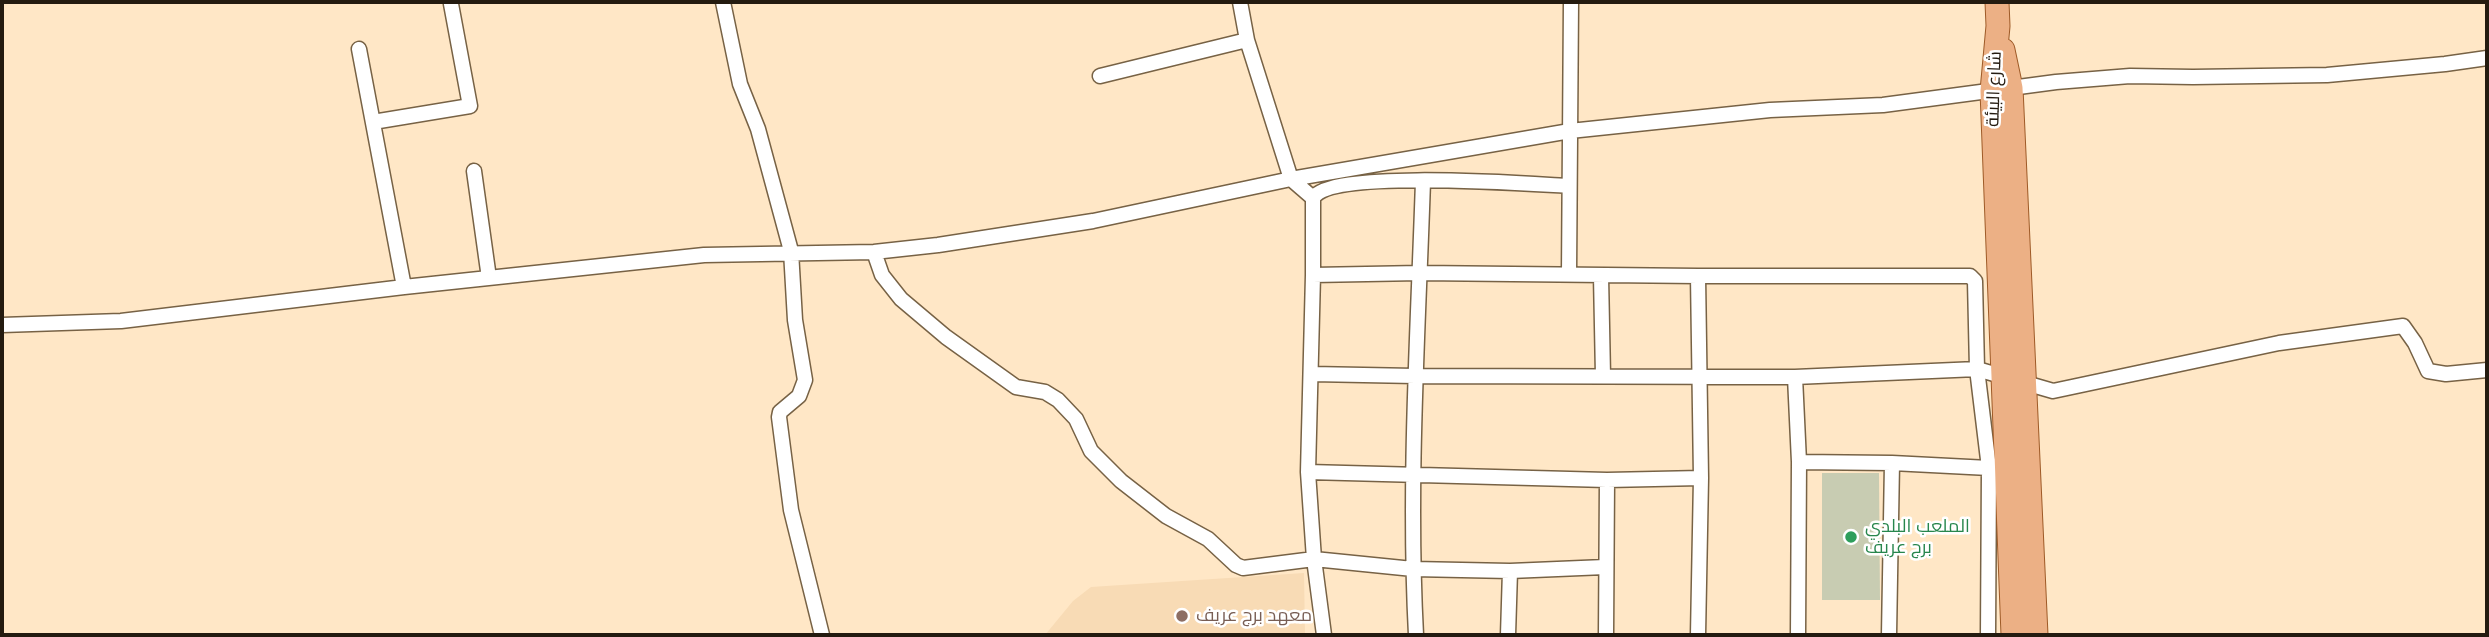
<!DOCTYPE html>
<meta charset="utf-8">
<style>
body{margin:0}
#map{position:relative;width:2489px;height:637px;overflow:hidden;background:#ffe7c6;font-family:Poppins,sans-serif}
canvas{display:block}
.frame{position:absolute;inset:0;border:4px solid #241b10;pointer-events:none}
</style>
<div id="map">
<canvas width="2489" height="637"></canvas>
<div class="frame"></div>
</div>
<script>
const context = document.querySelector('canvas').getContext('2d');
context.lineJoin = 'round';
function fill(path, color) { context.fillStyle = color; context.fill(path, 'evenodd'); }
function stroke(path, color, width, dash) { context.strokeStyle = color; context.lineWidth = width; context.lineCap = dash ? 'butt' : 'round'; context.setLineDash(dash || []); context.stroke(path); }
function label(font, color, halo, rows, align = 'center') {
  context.font = font + ' Poppins,Cairo,sans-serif'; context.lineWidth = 5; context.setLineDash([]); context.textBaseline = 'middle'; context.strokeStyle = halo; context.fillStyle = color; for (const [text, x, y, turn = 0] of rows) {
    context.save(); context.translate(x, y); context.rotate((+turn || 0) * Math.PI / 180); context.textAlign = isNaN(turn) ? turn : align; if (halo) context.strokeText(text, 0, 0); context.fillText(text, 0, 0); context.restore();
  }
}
const built = new Path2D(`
 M 1304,573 L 1305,635 L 1045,635 L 1073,601 L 1091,587 Z`);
const green = new Path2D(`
 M 1822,473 L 1879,473 L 1880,600 L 1822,600 Z`);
const street = new Path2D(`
 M 723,2 L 740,84 L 758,129 L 791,251 L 795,320 L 805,380 L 799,396 L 780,412 L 779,417 L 791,510 L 822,635
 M 1240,2 L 1247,40 L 1291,179 L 1313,198
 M 359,49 L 404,287
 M 1100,76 L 1247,40
 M 373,122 L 470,106 L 451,4
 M 474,171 L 489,278
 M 874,252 L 882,275 L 901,299 L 946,337 L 1016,387 L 1045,392 L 1058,400 L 1076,419 L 1091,451 L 1121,481 L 1166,516 L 1208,539 L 1236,565 L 1243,568 L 1314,559 L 1413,569 L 1510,571 L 1605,567
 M 1569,274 L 1571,2
 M 1313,275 L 1420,273 L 1698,276 L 1970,276 L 1975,281 L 1977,369 L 1989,468 L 1988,635
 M 1601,276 L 1603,376
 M 2,325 L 121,321 L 404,287 L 704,255 L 874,252 L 938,245 L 1093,221 L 1291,179 L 1570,131 L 1770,110 L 1883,105 L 2056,82 L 2130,76 L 2193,77 L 2327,75 L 2445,64 L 2487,58
 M 1312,374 L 1415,376 L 1795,377 L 1977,369 L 2053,391 L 2279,343 L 2403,326 L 2415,343 L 2428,371 L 2446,374 L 2487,370
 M 1795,377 L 1799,462 L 1798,635
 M 1799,462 L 1892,463 L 1989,468
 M 1308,472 L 1607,480 L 1701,478
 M 1324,635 L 1314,559 L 1308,472 L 1313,275 L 1313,198 C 1332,169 1530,184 1569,186
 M 1416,635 C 1408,484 1418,332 1423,181
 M 1508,635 L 1510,571
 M 1606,635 L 1607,480
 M 1698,635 L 1701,478 L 1698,276
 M 1889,635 L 1892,463`);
const primary = new Path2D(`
 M 1997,2 L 1998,26 L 1992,91 L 2013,635
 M 2003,50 L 2011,88 L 2036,635`);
const markers = [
 [1851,537,7,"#2e9e5b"],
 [1182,616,7,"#8d6e63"]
];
const streetNames = [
 ["شارع البيئة",1995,89,-88]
];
const leisureNames = [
 ["الملعب البلدي",1865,527],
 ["برج عريف",1865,548]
];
const educationNames = [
 ["معهد برج عريف",1196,616]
];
fill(built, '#f8dbb5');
fill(green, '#c8ccb2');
stroke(street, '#776245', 17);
stroke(primary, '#9e5a27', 25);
stroke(street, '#fff', 14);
stroke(primary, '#ecb085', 23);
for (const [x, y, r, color] of markers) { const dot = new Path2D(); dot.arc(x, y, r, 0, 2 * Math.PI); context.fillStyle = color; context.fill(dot); stroke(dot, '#fff', 2.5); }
label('18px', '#241b10', '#fff', streetNames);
label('18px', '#27864d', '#fff', leisureNames, 'left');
label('18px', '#785e54', '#fff', educationNames, 'left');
</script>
